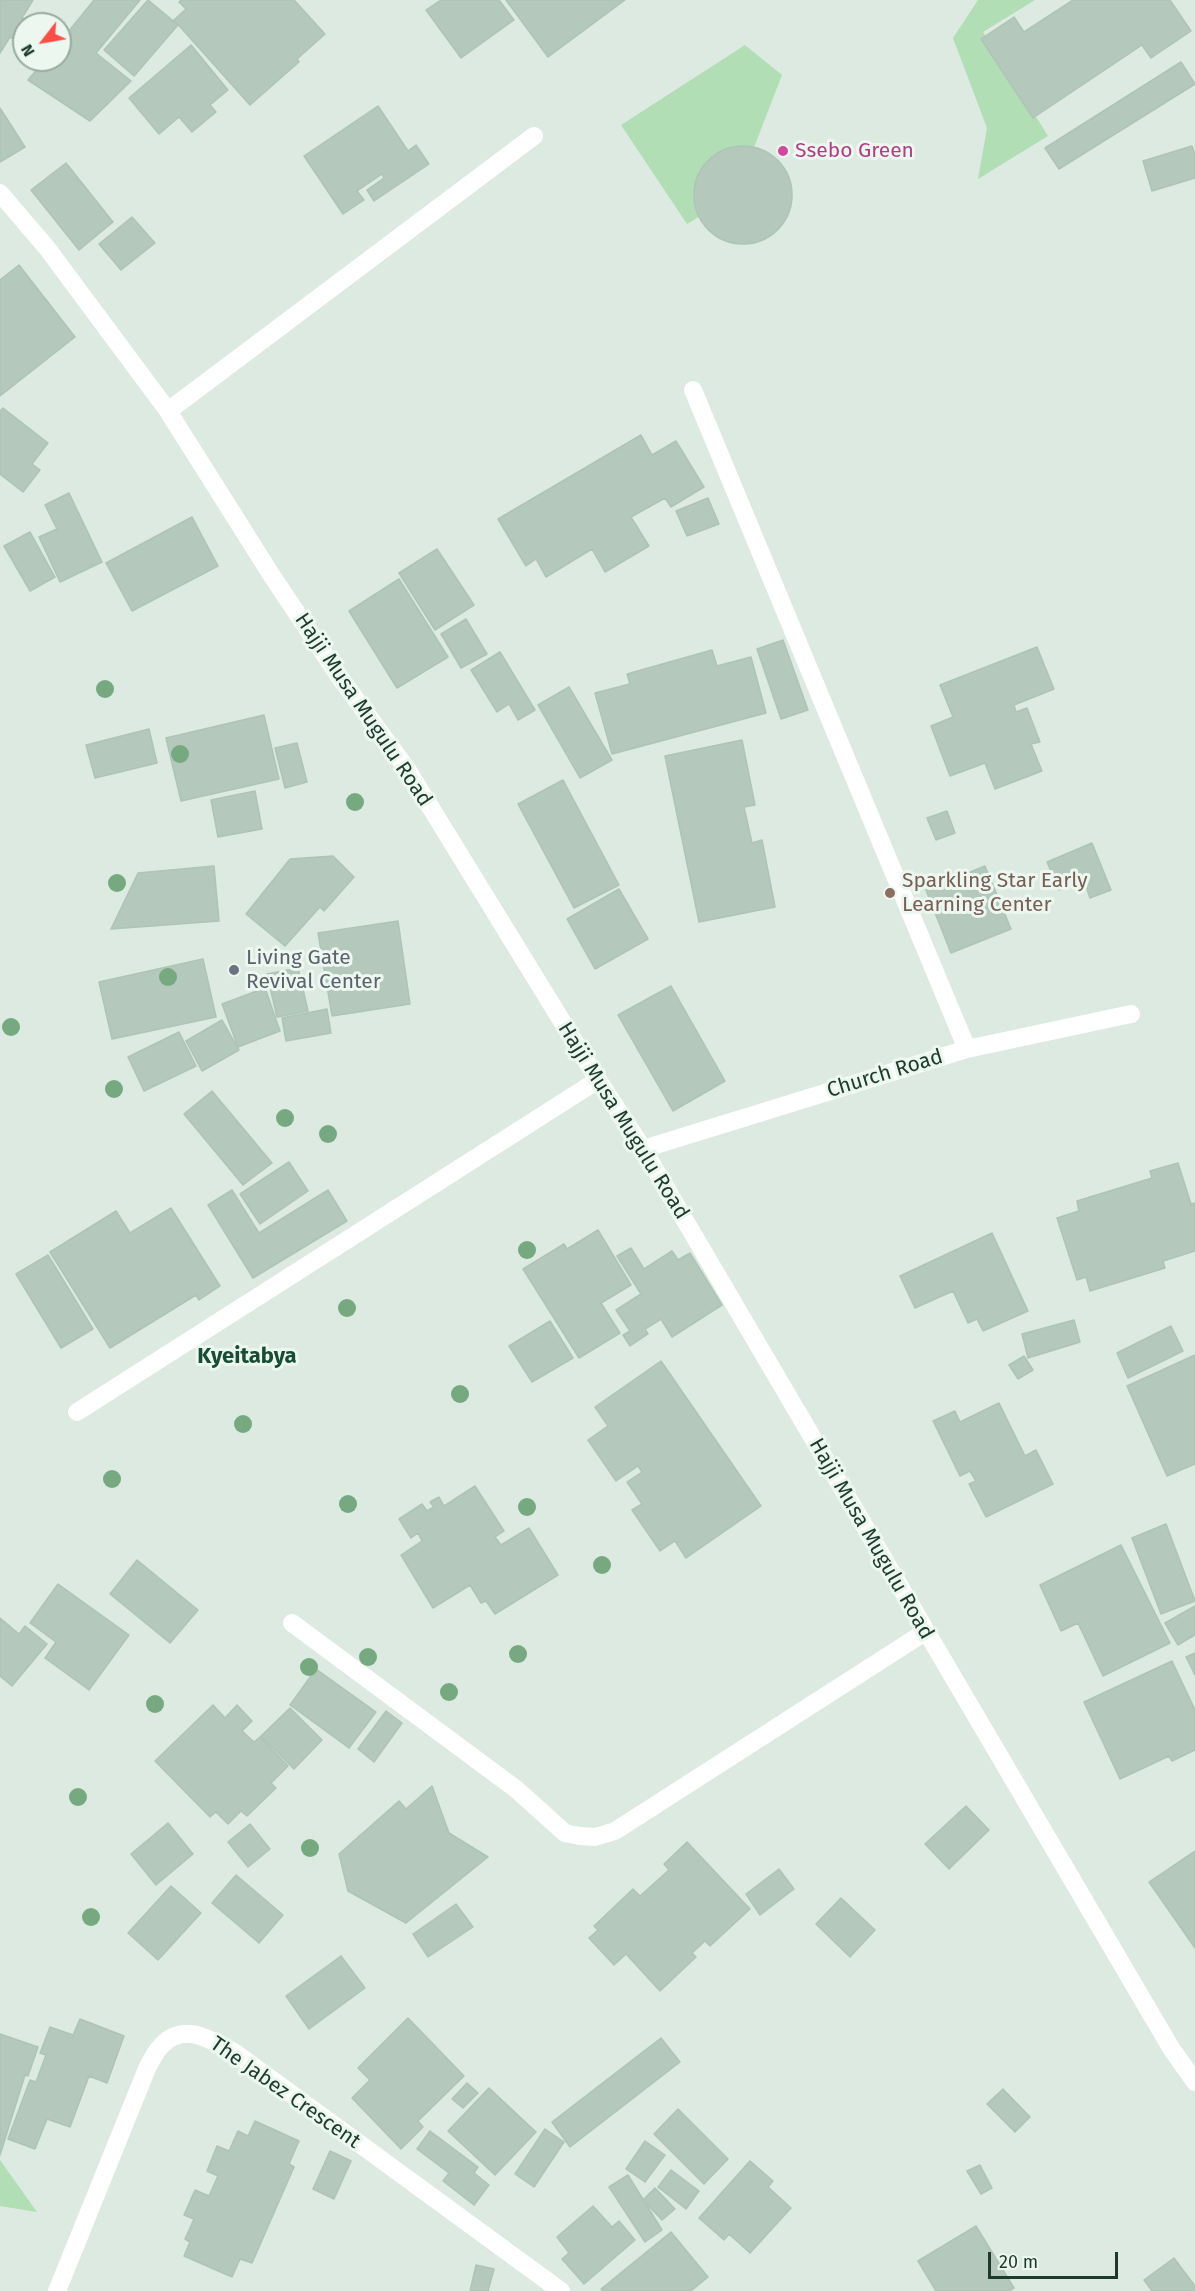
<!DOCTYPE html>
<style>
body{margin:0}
#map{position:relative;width:1195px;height:2291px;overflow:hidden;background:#dceae1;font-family:"Fira Sans",sans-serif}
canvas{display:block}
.north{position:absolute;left:12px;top:12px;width:60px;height:60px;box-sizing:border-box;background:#ecf7ef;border:2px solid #99aba1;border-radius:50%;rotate:239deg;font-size:16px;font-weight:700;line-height:24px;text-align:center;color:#1d3a2c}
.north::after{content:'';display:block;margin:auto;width:21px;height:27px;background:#fe4e46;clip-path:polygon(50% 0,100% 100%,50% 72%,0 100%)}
.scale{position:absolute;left:988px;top:2252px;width:130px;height:27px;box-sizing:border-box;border:3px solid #1d3a2c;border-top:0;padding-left:8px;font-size:18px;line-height:21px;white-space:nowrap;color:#1d3a2c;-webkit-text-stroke:4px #ecf7ef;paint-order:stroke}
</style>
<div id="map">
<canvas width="1195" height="2291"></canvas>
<div class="north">N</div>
<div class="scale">20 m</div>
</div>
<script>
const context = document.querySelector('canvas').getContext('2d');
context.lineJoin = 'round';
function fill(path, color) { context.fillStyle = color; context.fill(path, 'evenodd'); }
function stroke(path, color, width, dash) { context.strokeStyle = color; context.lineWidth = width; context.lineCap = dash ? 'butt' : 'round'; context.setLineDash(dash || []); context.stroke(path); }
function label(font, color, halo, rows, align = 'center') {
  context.font = font + ' "Fira Sans",sans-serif'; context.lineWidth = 6; context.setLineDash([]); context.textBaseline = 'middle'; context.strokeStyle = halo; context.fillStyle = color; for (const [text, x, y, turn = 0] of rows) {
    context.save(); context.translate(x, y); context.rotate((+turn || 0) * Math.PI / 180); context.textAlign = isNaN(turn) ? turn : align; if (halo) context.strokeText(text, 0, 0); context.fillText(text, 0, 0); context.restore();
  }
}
const green = new Path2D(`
 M 978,0 L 1035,0 L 983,32 L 1048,136 L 978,179 L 987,128 L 953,38 Z
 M 745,45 L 782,75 L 753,150 C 712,155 696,174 702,215 L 687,224 L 621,125 Z
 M 0,2160 L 37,2212 L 0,2206 Z`);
const building = new Path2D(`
 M 0,0 L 33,0 L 22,18 L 27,21 L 15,40 L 10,37 L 0,53 Z
 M 94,0 L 140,0 L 96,53 L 131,81 L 90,121 L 28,80 L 45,60 L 60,60 L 60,42 Z
 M 148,0 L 178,25 L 134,76 L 104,50 Z
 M 181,0 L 294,0 L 325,34 L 297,59 L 299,62 L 250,105 L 174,20 L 186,9 L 179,2 Z
 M 441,0 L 499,0 L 514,20 L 461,58 L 426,10 Z
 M 506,0 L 625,0 L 548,57 Z
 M 1073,0 L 1170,0 L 1191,31 L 1151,58 L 1142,45 L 1033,118 L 981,39 L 1014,17 L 1024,32 Z
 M 191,45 L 228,90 L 210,105 L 216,112 L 192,132 L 179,117 L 159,134 L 129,98 Z
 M 1181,62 L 1195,84 L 1059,169 L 1045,148 Z
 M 378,106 L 408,151 L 416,145 L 429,164 L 374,201 L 367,190 L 384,178 L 382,174 L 357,191 L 364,200 L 343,214 L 304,156 Z
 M 0,108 L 25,147 L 0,162 Z
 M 1192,146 L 1195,155 L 1195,178 L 1152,191 L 1143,161 Z
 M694 195a49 49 0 1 1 98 0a49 49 0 1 1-98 0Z
 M 66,163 L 113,222 L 79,250 L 31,190 Z
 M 132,217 L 155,243 L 121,270 L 99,244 Z
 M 19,265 L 75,337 L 0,396 L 0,280 Z
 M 3,408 L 48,443 L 32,464 L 40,470 L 23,492 L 0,474 L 0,411 Z
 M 641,435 L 652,455 L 676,441 L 704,487 L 671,507 L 665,498 L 631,517 L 649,546 L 605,572 L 592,549 L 546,577 L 536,559 L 526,566 L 498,519 Z
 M 69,493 L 102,562 L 60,582 L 39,537 L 57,529 L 45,505 Z
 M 708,498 L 719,524 L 687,536 L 676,511 Z
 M 192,517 L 218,566 L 132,611 L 106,563 Z
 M 30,532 L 55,577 L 30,591 L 4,546 Z
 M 437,549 L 474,605 L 435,630 L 399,573 Z
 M 399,579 L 448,657 L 397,688 L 349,611 Z
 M 466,619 L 487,654 L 461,668 L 441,634 Z
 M 783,640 L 808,710 L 781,719 L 757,649 Z
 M 1037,647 L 1054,689 L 1014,705 L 1016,712 L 1027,708 L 1040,742 L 1031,744 L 1042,771 L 995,789 L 985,763 L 950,776 L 931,726 L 953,717 L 940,685 Z
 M 712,650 L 717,666 L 751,657 L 766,713 L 612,754 L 595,693 L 630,684 L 627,674 Z
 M 500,652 L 535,710 L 518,720 L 509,704 L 497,712 L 471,670 Z
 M 569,687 L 612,760 L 580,778 L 538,705 Z
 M 264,715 L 279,779 L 181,801 L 166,738 Z
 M 149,729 L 157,763 L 95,778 L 86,745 Z
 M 742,740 L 755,805 L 744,807 L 752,843 L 762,840 L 775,907 L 699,922 L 665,756 Z
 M 297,743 L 307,782 L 285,788 L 275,748 Z
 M 563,780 L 619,885 L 574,908 L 518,804 Z
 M 255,791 L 262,829 L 218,837 L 211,800 Z
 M 947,811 L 955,833 L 936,840 L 927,818 Z
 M 1092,843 L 1111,890 L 1090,898 L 1084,880 L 1059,890 L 1047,862 Z
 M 333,856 L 354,877 L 324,911 L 320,907 L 285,946 L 246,914 L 290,859 Z
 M 214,866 L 219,921 L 111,929 L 138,873 Z
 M 985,866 L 1011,929 L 951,953 L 926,890 Z
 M 619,889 L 648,939 L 595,969 L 567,919 Z
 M 398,921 L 410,1004 L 332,1016 L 318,933 Z
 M 203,959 L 216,1017 L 112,1039 L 99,982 Z
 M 298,968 L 308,1011 L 277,1017 L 267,974 Z
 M 671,986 L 725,1081 L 673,1111 L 618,1015 Z
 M 265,988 L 280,1031 L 238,1047 L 222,1004 Z
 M 327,1009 L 331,1033 L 286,1041 L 282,1018 Z
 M 222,1020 L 239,1050 L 202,1071 L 186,1041 Z
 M 179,1032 L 196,1066 L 144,1091 L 128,1057 Z
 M 212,1091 L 272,1163 L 243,1185 L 184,1114 Z
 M 289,1162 L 308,1191 L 260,1224 L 240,1194 Z
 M 1178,1163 L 1191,1204 L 1195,1203 L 1195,1251 L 1163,1261 L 1165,1268 L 1090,1291 L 1086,1277 L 1077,1280 L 1057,1218 L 1079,1211 L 1077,1201 L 1152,1178 L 1150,1171 Z
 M 232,1190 L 259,1233 L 328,1190 L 347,1221 L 253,1278 L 208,1205 Z
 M 171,1208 L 220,1286 L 199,1300 L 196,1295 L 110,1348 L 50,1252 L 116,1211 L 130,1233 Z
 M 598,1230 L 631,1285 L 601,1303 L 620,1333 L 579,1358 L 523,1269 L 564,1244 L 567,1249 Z
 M 992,1233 L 1028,1311 L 983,1331 L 977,1319 L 968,1323 L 953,1291 L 915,1308 L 900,1276 Z
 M 631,1248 L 644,1269 L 672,1251 L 678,1260 L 690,1253 L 722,1305 L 672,1337 L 661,1319 L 645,1329 L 648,1334 L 630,1346 L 623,1335 L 630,1331 L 616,1310 L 641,1294 L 617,1256 Z
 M 48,1255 L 93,1329 L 61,1348 L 16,1274 Z
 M 1074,1320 L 1080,1342 L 1028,1358 L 1022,1334 Z
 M 550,1321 L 573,1358 L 532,1382 L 509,1346 Z
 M 1171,1326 L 1183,1351 L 1128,1378 L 1117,1353 Z
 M 1195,1355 L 1195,1464 L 1167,1476 L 1127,1386 Z
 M 1024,1356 L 1033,1370 L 1018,1379 L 1009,1365 Z
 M 661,1361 L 761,1506 L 686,1558 L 675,1541 L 660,1551 L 632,1510 L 642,1504 L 627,1482 L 642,1472 L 638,1466 L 616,1481 L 588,1440 L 608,1426 L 595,1407 Z
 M 999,1403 L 1025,1456 L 1036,1450 L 1053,1484 L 986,1517 L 969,1484 L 976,1481 L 970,1471 L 960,1476 L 933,1421 L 955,1411 L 960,1422 Z
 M 475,1486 L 504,1531 L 495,1537 L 501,1545 L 529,1528 L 558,1575 L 495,1614 L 486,1601 L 481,1603 L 470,1585 L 433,1608 L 401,1555 L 422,1541 L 418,1533 L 411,1538 L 399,1519 L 422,1504 L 427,1511 L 434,1507 L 430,1502 L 439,1497 L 444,1506 Z
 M 1166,1524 L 1195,1601 L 1161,1614 L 1132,1538 Z
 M 1121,1545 L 1170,1643 L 1103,1676 L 1078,1623 L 1061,1631 L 1040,1585 Z
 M 137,1560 L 198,1610 L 170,1643 L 110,1594 Z
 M 58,1584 L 129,1635 L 89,1690 L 45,1658 L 56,1642 L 30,1623 Z
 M 1195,1606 L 1195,1635 L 1178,1645 L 1165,1623 Z
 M 0,1618 L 19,1634 L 25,1626 L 47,1644 L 12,1686 L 0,1676 Z
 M 1195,1653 L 1195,1675 L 1186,1657 Z
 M 1172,1661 L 1195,1710 L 1195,1750 L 1172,1761 L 1169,1756 L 1120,1779 L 1084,1702 Z
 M 316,1669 L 376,1712 L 349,1748 L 290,1705 Z
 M 213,1705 L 225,1718 L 237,1705 L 252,1721 L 242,1731 L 254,1742 L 260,1737 L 288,1766 L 271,1783 L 276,1788 L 247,1816 L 241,1811 L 228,1824 L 216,1812 L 210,1817 L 155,1761 Z
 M 290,1708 L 322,1740 L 294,1769 L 261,1736 Z
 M 386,1711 L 402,1723 L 374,1762 L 358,1749 Z
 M 432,1786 L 449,1833 L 488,1857 L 406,1923 L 348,1891 L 339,1854 L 399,1801 L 406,1809 Z
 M 966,1806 L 989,1830 L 949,1869 L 925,1844 Z
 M 168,1823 L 193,1854 L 156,1885 L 131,1854 Z
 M 250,1824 L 270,1849 L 248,1867 L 228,1842 Z
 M 687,1842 L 750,1909 L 710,1946 L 705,1941 L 692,1953 L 696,1957 L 660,1991 L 626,1954 L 614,1965 L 589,1938 L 598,1930 L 594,1926 L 633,1889 L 640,1896 L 669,1870 L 664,1864 Z
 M 1195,1851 L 1195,1948 L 1149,1882 Z
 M 779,1869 L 794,1889 L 760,1915 L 746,1894 Z
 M 236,1875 L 283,1915 L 259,1943 L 212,1903 Z
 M 171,1886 L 201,1913 L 158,1960 L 128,1933 Z
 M 841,1898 L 875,1930 L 850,1957 L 816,1924 Z
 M 456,1904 L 473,1927 L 428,1957 L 413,1934 Z
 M 341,1956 L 365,1988 L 309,2029 L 286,1996 Z
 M 408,2018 L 464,2076 L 418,2121 L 423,2127 L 401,2149 L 352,2098 L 370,2080 L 358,2068 Z
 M 80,2019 L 124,2036 L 107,2083 L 89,2076 L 70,2127 L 47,2119 L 35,2149 L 8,2139 L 30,2080 L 36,2082 L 46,2055 L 40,2053 L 50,2027 L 73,2035 Z
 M 0,2034 L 38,2047 L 28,2076 L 25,2075 L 0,2155 Z
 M 661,2038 L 680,2062 L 570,2147 L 552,2122 Z
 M 467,2083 L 478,2093 L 463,2108 L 452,2099 Z
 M 489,2088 L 536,2132 L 495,2175 L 448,2131 Z
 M 1003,2089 L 1030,2117 L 1015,2132 L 987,2104 Z
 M 678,2109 L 728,2159 L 704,2184 L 654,2134 Z
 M 255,2121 L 299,2141 L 289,2164 L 294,2167 L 252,2263 L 240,2259 L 232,2277 L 184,2256 L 190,2242 L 185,2239 L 194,2219 L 184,2215 L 195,2190 L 209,2196 L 218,2176 L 207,2171 L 217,2146 L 229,2151 L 238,2131 L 248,2136 Z
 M 545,2129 L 564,2142 L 534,2187 L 515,2174 Z
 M 430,2131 L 478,2167 L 474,2173 L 489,2185 L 474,2205 L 443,2181 L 449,2173 L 417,2149 Z
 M 645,2141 L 665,2155 L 645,2182 L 626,2169 Z
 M 330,2151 L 351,2161 L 334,2199 L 313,2189 Z
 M 750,2161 L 773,2181 L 768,2187 L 791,2208 L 750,2253 L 729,2234 L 724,2240 L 699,2218 Z
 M 980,2165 L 992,2188 L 981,2194 L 967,2171 Z
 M 671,2170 L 699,2191 L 686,2209 L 658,2187 Z
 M 628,2175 L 662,2230 L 645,2242 L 609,2187 Z
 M 655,2188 L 675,2209 L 662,2220 L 643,2200 Z
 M 593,2206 L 612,2227 L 619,2221 L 635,2240 L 584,2284 L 562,2259 L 569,2253 L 557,2237 Z
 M 976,2226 L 1014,2288 L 1009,2291 L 936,2291 L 918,2261 Z
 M 671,2232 L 708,2277 L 691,2291 L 603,2291 L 601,2289 Z
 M 1174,2258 L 1195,2286 L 1195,2291 L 1152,2291 L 1144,2280 Z
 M 476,2265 L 494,2269 L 488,2291 L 470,2291 Z`);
const street = new Path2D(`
 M 0,193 L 47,248 L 168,411 L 272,576 L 341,679 L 407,769 L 598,1080 L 643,1149 L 1171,2048 L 1195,2082
 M 693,390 L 967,1049
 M 168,411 L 534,136
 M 643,1149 L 967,1049 L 1131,1014
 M 77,1412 L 598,1080
 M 292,1623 L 516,1789 L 565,1833 L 580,1836 L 595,1837 L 615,1831 L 925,1632
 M 57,2291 L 148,2066 C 152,2059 156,2051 161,2046 C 184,2021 211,2040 234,2052 L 561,2291`);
const trees = [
 [105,689],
 [180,754],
 [355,802],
 [117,883],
 [168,977],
 [11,1027],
 [114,1089],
 [285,1118],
 [328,1134],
 [527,1250],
 [347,1308],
 [460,1394],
 [243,1424],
 [112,1479],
 [348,1504],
 [527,1507],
 [602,1565],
 [518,1654],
 [368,1657],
 [309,1667],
 [449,1692],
 [155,1704],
 [78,1797],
 [310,1848],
 [91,1917]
];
const markers = [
 [783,151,6,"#d1479c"],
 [890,893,6,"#8d6e63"],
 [234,970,6,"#6b7280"]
];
const hotelNames = [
 ["Ssebo Green",795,151]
];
const streetNames = [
 ["Hajji Musa Mugulu Road",363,710,56],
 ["Church Road",885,1074,-17],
 ["Hajji Musa Mugulu Road",623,1121,58],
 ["Hajji Musa Mugulu Road",871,1539,60],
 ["The Jabez Crescent",285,2093,35]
];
const educationNames = [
 ["Sparkling Star Early",902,881],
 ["Learning Center",902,905]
];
const worshipNames = [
 ["Living Gate",246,958],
 ["Revival Center",246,982]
];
const neighbourhoodNames = [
 ["Kyeitabya",247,1357]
];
fill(green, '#b2deb5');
fill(building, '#b4c8bc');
stroke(building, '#aec4b7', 1.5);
stroke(street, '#fff', 18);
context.fillStyle = '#77a981';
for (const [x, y] of trees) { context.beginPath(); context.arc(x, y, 9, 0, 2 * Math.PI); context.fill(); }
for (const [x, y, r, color] of markers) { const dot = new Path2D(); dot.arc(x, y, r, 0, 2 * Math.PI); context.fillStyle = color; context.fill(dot); stroke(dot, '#ecf7ef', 2); }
label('21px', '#b23c85', '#ecf7ef', hotelNames, 'left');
label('21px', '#1d3a2c', '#ecf7ef', streetNames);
label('21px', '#785e54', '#ecf7ef', educationNames, 'left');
label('21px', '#5b616d', '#ecf7ef', worshipNames, 'left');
label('bold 22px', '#184d35', '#ecf7ef', neighbourhoodNames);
</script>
